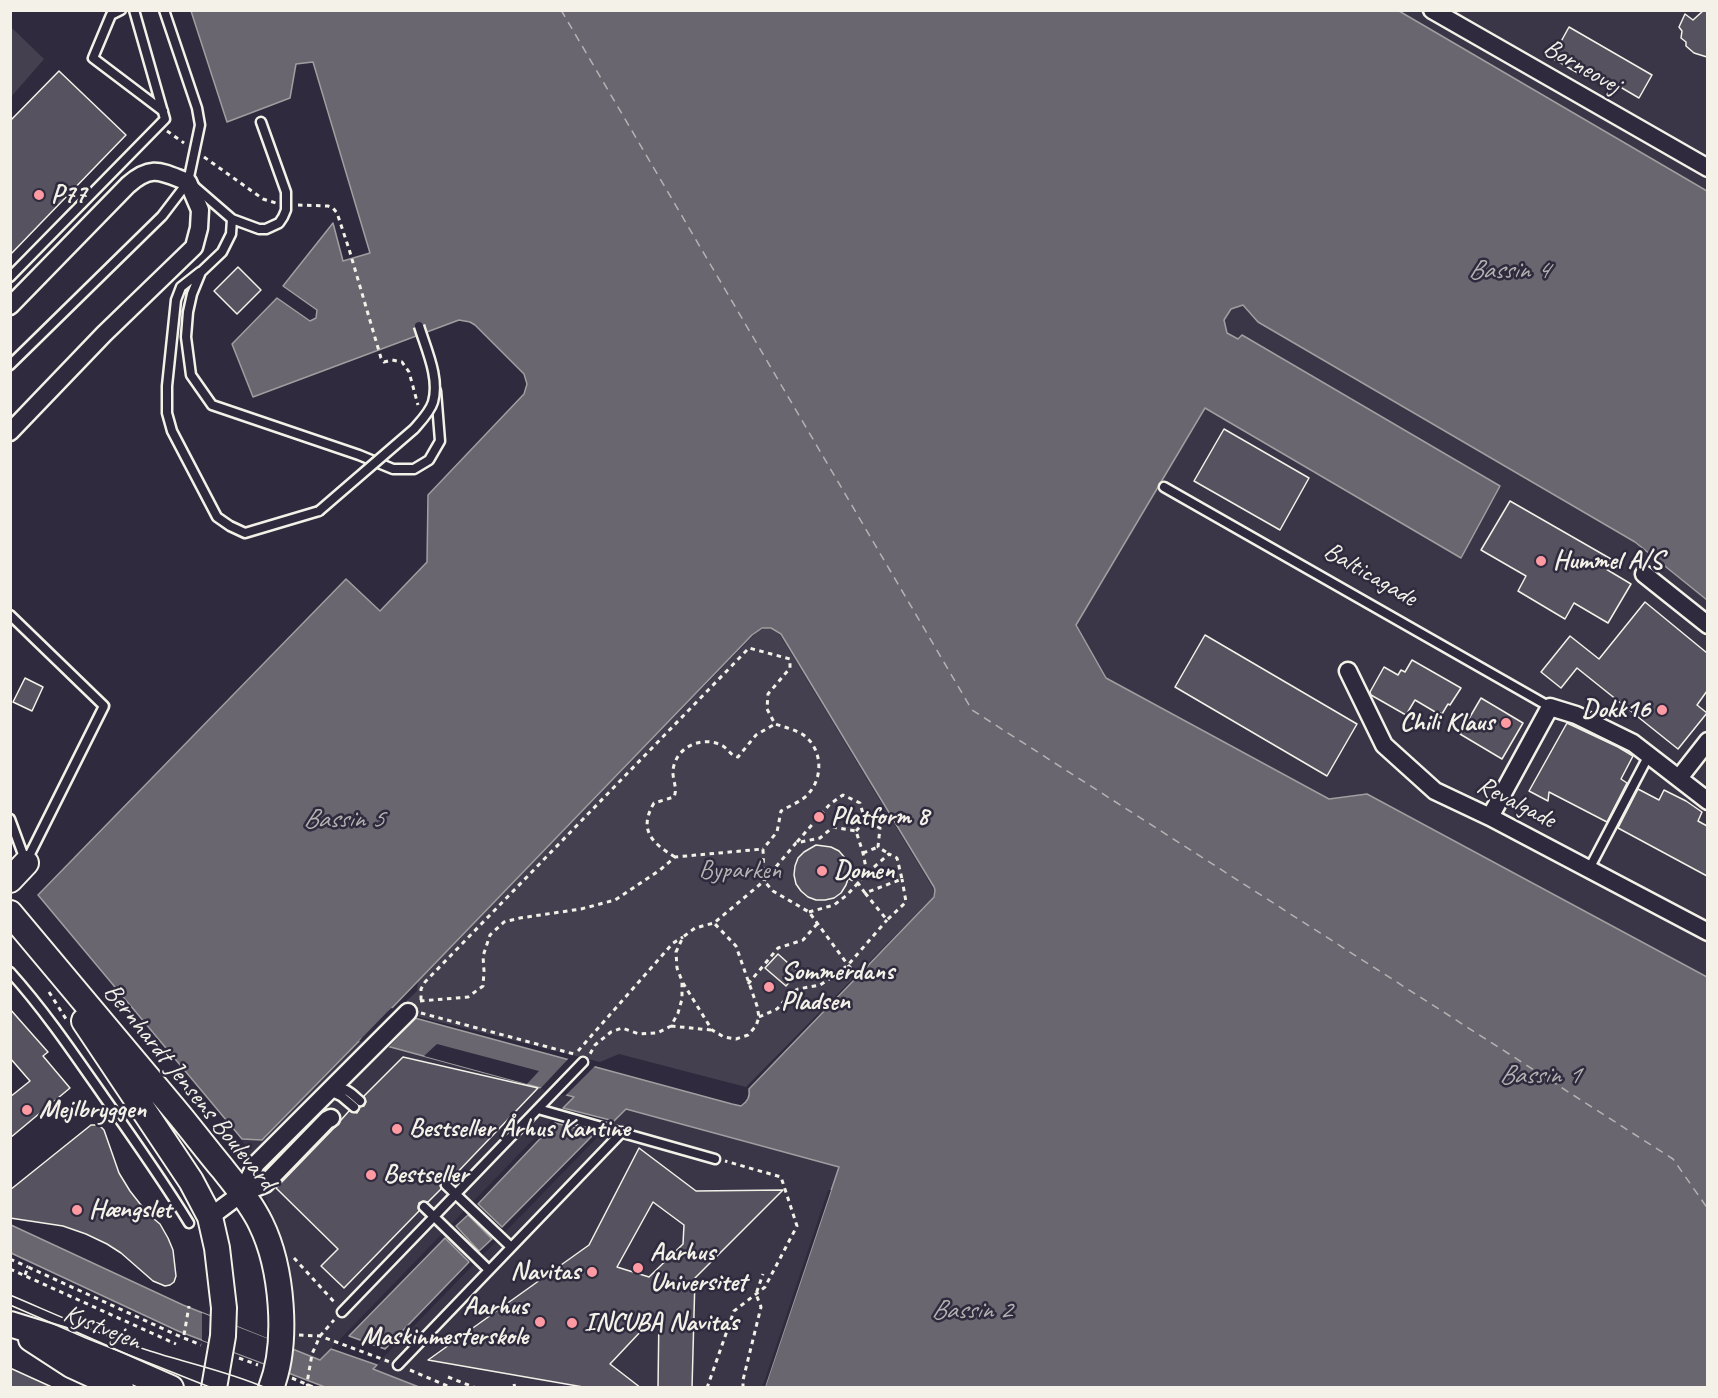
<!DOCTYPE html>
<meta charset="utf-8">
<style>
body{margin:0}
#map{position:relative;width:1718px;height:1398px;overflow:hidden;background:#2f2a3d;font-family:Caveat,sans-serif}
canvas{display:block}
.frame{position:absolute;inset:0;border:12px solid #f4f1e8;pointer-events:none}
</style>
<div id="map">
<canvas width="1718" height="1398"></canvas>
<div class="frame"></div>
</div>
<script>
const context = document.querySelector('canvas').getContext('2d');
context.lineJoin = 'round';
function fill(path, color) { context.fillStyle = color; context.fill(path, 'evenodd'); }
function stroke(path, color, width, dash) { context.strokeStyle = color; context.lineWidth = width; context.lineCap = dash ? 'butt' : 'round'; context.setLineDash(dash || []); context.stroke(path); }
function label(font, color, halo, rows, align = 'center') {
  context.font = font + ' Caveat,sans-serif'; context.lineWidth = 5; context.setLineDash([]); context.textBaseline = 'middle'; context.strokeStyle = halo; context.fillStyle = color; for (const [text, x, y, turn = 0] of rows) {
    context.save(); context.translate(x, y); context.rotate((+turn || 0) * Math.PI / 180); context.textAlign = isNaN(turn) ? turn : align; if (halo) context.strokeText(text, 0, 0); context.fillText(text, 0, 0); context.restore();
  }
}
const built = new Path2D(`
 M 1399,11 L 1707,11 L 1707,191 L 1707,190 Z
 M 1243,305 L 1256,313 L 1258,322 L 1635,542 L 1707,599 L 1707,977 L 1367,794 L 1329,799 L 1106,678 L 1076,625 L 1205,408 L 1461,558 L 1500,486 L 1242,335 L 1238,340 L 1227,333 L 1224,320 L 1231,309 Z
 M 361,1039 L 574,1097 L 320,1360 L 292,1348 L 293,1330 L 293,1301 L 286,1258 L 278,1229 L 242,1139 L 263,1140 Z
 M 625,1109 L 839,1167 L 765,1387 L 420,1387 L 372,1369 Z`);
const green = new Path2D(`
 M 11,27 L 44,59 L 11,97 Z
 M 767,628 L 771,629 L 780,635 L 934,890 L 933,897 L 746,1087 L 619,1054 L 600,1062 L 396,1011 L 417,991 L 418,981 L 751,638 L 759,630 Z`);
const water = new Path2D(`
 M 191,11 L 1399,11 L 1707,191 L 1707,600 L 1635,542 L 1258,322 L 1243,305 L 1231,309 L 1224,320 L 1227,333 L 1238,339 L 1242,335 L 1500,486 L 1461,558 L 1205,408 L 1076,625 L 1106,678 L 1329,799 L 1367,794 L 1707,977 L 1707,1387 L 765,1387 L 839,1167 L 626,1109 L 614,1121 L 563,1108 L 574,1097 L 361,1039 L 262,1140 L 242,1139 L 38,895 L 346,579 L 380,611 L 427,562 L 428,495 L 524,394 L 527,384 L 524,374 L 475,325 L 470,322 L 459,320 L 253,397 L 232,344 L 277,298 L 310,321 L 316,318 L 317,310 L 283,286 L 333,223 L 343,261 L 370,253 L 313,62 L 296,64 L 290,98 L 227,122 ZM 762,628 L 771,628 L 781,634 L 934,887 L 935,890 L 934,897 L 749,1089 C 750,1097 748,1101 741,1106 L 732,1104 L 389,1011 L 752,635 Z
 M 555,1123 L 595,1133 L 502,1227 L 478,1204 Z
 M 468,1215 L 492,1239 L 479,1251 L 456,1226 Z
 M 11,1225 L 183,1305 L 320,1360 L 331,1349 L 377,1365 L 373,1369 L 419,1387 L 325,1387 L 178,1331 L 11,1253 Z
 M 445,1238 L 469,1262 L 385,1349 L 349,1336 Z`);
const pier = new Path2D(`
 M 391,1008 L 418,1016 L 387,1049 L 359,1041 Z
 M 437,1044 L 539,1071 L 527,1084 L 424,1056 Z
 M 570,1057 L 597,1064 L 565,1096 L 540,1089 Z
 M 828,1190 L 831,1190 L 765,1387 L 762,1388 Z
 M 202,1313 L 294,1349 L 290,1373 L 202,1340 Z`);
const ferry = new Path2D(`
 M 561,10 L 972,710 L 1673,1159 L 1708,1209`);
const building = new Path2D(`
 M 1704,10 L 1707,10 L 1707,57 L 1694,53 L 1686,46 L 1686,42 L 1681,38 L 1682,31 L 1679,27 L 1685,14 L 1693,20 Z
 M 1569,27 L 1652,75 L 1639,98 L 1588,68 L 1583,76 L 1552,58 Z
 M 59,71 L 126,135 L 10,255 L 10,121 Z
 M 238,267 L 261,290 L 237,314 L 214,291 Z
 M 1224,429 L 1309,478 L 1280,530 L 1194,481 Z
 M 1510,501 L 1611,559 L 1606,569 L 1631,584 L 1608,623 L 1574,603 L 1565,619 L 1518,591 L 1526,576 L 1481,550 Z
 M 1645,602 L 1707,653 L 1707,691 L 1697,705 L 1707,713 L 1678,749 L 1577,668 L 1561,688 L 1541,672 L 1570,636 L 1599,659 Z
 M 1205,635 L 1357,724 L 1327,776 L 1175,687 Z
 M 1412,660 L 1461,688 L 1450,705 L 1448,704 L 1442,714 L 1438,712 L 1437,713 L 1415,700 L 1406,715 L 1371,695 L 1370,692 L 1384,667 L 1398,675 L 1401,670 L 1405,672 Z
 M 25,678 L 43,687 L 32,711 L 13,702 Z
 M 1481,698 L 1523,723 L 1502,759 L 1460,734 Z
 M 1567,723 L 1618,747 L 1633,756 L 1621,779 L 1627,783 L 1607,822 L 1549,792 L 1548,801 L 1529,791 Z
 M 1638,789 L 1659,800 L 1664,790 L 1686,801 L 1702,812 L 1698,821 L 1707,826 L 1707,876 L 1618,828 Z
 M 816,845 L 831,847 L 839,851 L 845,858 L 849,867 L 849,876 L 846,885 L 841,893 L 834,898 L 825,900 L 816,900 L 808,897 L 801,891 L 796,884 L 794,875 L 795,866 L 798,858 L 804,852 Z
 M 778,954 L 798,972 L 786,986 L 765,968 Z
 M 10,1009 L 48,1052 L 43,1056 L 70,1088 L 10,1138 L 10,1097 L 30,1081 L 10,1058 Z
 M 403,1057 L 538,1088 L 450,1180 L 447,1179 L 442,1180 L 440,1184 L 441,1189 L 428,1202 L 423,1201 L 419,1203 L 418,1208 L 419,1211 L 344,1288 L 321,1266 L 338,1249 L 276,1188 L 333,1129 L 339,1124 L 341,1120 L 349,1111 L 357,1113 L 360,1107 L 364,1106 L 366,1102 L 364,1096 Z
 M 91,1125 L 99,1125 L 104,1130 L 119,1173 L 130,1191 L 148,1214 L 160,1224 L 168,1238 L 173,1250 L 176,1276 L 174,1282 L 170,1285 L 165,1286 L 153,1281 L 121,1253 L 107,1244 L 86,1234 L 63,1226 L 10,1218 L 10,1190 Z
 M 639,1148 L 696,1191 L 783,1190 L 695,1278 L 692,1388 L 658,1388 L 659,1312 L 610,1364 L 641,1388 L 589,1388 L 428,1360 L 589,1245 ZM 653,1202 L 684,1225 L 683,1244 L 649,1277 L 617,1267 Z
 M 10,1368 L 54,1388 L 10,1388 Z`);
const path = new Path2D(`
 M 167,131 L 184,143
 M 204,157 L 263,199 L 276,203
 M 298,205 L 328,206 L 333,208 L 337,213 L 349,249 L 381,358 L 384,362 L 392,360 L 402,362 L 409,372 L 418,405
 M 856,831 L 865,821 L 880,828 L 878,847 L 889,854
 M 797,842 L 830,804 L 843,795 L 860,803 L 865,821
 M 863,853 L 878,847
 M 675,857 C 652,843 638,830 654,803 L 674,797 C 678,788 672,779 673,770 C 676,746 703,735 723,746 C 729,750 731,756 738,757 L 756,735 L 775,724
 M 849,878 L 858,883 L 865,893 L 902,879 L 897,858 L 889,854 L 867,873
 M 865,893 L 887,920 L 906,902 L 902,879
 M 809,912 L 834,905 L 847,895 L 867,873 L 863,853 L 856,831 L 833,827 L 820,838 L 796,843 L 764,881 L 773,891 L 809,912 L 848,965 L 855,973
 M 683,983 L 712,1030 L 724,1037 L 736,1039 L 748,1035 L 756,1026 L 759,1017 L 757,1006 L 736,946 L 714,923
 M 748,984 L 778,948 L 803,940 L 818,923
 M 49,992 L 66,1019
 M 421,1000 L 421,989 L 425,982 L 749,648 L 790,659 L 790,668 L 768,694 L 767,709 L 775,724 C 784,727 793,729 802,734 C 822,747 824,776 809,793 C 803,801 789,806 781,811 L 777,832 L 763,849
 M 420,1001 L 468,997 L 483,986 L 484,971 L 483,956 L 490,935 L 504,922 L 520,918 L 581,909 L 615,900 L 660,870 L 675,857 L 763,849 L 764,881 L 714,923 L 695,928 L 683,937 L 676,952 L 677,968 L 682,981 L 682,999 L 678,1013 L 671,1026 L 657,1033 L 639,1034 L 622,1028 L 611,1032 L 595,1045 L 590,1054
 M 421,1013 L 574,1054
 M 759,1017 L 777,1009 L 792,992 L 798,989 L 820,985 L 828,980 L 848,965 L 887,920
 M 671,1026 L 711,1030
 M 578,1051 L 673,943 L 683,937
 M 294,1258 L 336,1304
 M 10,1259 L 28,1267
 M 10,1269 L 176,1344
 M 25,1275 L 28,1267 L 179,1336 L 201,1345
 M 184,1335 L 189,1306
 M 299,1335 L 320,1336 L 390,1362
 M 239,1358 L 258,1365
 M 410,1370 L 452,1388
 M 448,1377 L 476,1388
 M 292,1378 L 315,1388
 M 514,1384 L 515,1388
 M 308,1388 L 307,1383 L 312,1354 L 320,1336 L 334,1320
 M 707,1388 L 734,1311 L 765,1287 L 797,1226 L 781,1177 L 725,1161
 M 743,1388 L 743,1380 L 761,1307 L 756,1294 L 763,1274`);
const lane = new Path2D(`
 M 121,10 L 111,15 L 93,58 L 163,111
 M 195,187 L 232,219 L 259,229 L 266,229 L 279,223 L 283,217 L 286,210 L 286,192 L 261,122
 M 232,219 L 231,234 L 222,252 L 201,272 L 192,294 L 188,312 L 186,337 L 191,375 L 212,405 L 359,455 L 393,469 L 414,469 L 429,460 L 440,441 L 436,391
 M 200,272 L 181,287 L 176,300 L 167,386 L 167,413 L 172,431 L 217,517 L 230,526 L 245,533 L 319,511
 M 10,277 L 165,119 L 134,10
 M 10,365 L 162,216 L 188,182 L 200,125 L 197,108 L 164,10
 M 1164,487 L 1550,707
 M 10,615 L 104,706 L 27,860
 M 10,819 L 25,860
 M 1589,869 L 1649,755
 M 10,972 C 45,1011 74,1054 104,1097 C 133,1138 162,1179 189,1223
 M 332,1090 C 344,1085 351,1093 360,1101
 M 330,1091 L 341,1096 L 354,1107
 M 538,1109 L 715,1159
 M 446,1185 L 511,1247
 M 424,1207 L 489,1270
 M 342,1312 L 583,1062
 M 398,1365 L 622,1132`);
const street = new Path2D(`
 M 1432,10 L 1708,168
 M 10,306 L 128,185 C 152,164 161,172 188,182 L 200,210 L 199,228 L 194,247 L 104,334 L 10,432
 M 1644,574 L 1708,625
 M 1348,671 L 1384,745 L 1435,791 L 1490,817 L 1708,932
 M 1679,778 L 1708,741
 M 1490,817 L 1550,707 L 1576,715 L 1633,743 L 1708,801
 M 242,1193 L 256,1164 L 408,1012
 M 210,1217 L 242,1193 L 265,1184 L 327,1120 L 331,1118`);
const secondary = new Path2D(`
 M 10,880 L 26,863
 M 10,913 C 66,979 121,1045 176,1111 C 192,1130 206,1149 222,1168 C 236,1186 251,1203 261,1224 C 282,1267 289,1342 271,1388
 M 84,1021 L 191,1181 L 210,1217 L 217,1248 L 224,1308 L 223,1336 L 214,1388
 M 10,1324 L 62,1340 L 171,1388
 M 31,1339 L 71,1365 L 121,1388`);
const tram = new Path2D(`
 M 10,1295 C 55,1314 100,1335 147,1350 C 186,1363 227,1371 266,1388
 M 10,1305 L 86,1338 L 212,1388`);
const laneBridge = new Path2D(`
 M 319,511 L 414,429 C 421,421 430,412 433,402 C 440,378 426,349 419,326`);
const markers = [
 [39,195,6,"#ff9aa2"],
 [1541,561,6,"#ff9aa2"],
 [1662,710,6,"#ff9aa2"],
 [1506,723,6,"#ff9aa2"],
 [819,817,6,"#ff9aa2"],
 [822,871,6,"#ff9aa2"],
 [769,987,6,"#ff9aa2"],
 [27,1110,6,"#ff9aa2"],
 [397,1129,6,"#ff9aa2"],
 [371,1175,6,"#ff9aa2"],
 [77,1210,6,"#ff9aa2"],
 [638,1268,6,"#ff9aa2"],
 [592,1272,6,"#ff9aa2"],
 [540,1322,6,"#ff9aa2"],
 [572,1323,6,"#ff9aa2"]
];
const streetNames = [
 ["Borneovej",1582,67,30],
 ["Balticagade",1370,575,30],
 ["Revalgade",1516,803,27],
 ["Bernhardt Jensens Boulevard",189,1087,51],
 ["Kystvejen",102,1328,22]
];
const poiNames = [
 ["P77",51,195],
 ["Hummel A/S",1553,561],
 ["Dokk16",1650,710,"right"],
 ["Chili Klaus",1494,723,"right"],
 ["Platform 8",831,817],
 ["Domen",834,871],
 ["Sommerdans",781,972],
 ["Pladsen",781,1002],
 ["Mejlbryggen",39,1110],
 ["Bestseller Århus Kantine",409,1129],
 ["Bestseller",383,1175],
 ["Hængslet",89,1210],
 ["Aarhus",650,1253],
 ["Universitet",650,1283],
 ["Navitas",580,1272,"right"],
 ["Aarhus",528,1307,"right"],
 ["Maskinmesterskole",528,1337,"right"],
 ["INCUBA Navitas",584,1323]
];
const parkNames = [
 ["Byparken",740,871]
];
const waterNames = [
 ["Bassin 4",1508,271],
 ["Bassin 5",343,820],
 ["Bassin 1",1539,1076],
 ["Bassin 2",971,1311]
];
fill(built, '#3b3647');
fill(green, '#454050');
fill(water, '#6a6670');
stroke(water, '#a19ea0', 1.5);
fill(pier, '#2f2a3d');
stroke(ferry, '#b6b2b2', 1.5, [8, 6]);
fill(building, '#56525f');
stroke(building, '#f4f1e8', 1.5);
stroke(lane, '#f4f1e8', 13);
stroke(street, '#f4f1e8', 21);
stroke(secondary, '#f4f1e8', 28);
stroke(path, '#f4f1e8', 3, [4.5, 4.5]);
stroke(lane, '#2f2a3d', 8);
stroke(street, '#2f2a3d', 16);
stroke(secondary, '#2f2a3d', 24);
stroke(tram, '#f4f1e8', 1.5);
stroke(laneBridge, '#f4f1e8', 13, []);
stroke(laneBridge, '#2f2a3d', 8);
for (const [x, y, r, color] of markers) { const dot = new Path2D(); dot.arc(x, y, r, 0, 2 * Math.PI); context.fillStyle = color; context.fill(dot); stroke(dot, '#2f2a3d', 2); }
label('26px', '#f4f1e8', '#2f2a3d', streetNames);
label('bold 26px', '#f4f1e8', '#2f2a3d', poiNames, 'left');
label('26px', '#b7b3b3', '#2f2a3d', parkNames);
label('italic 27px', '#b6b2b2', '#2f2a3d', waterNames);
</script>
